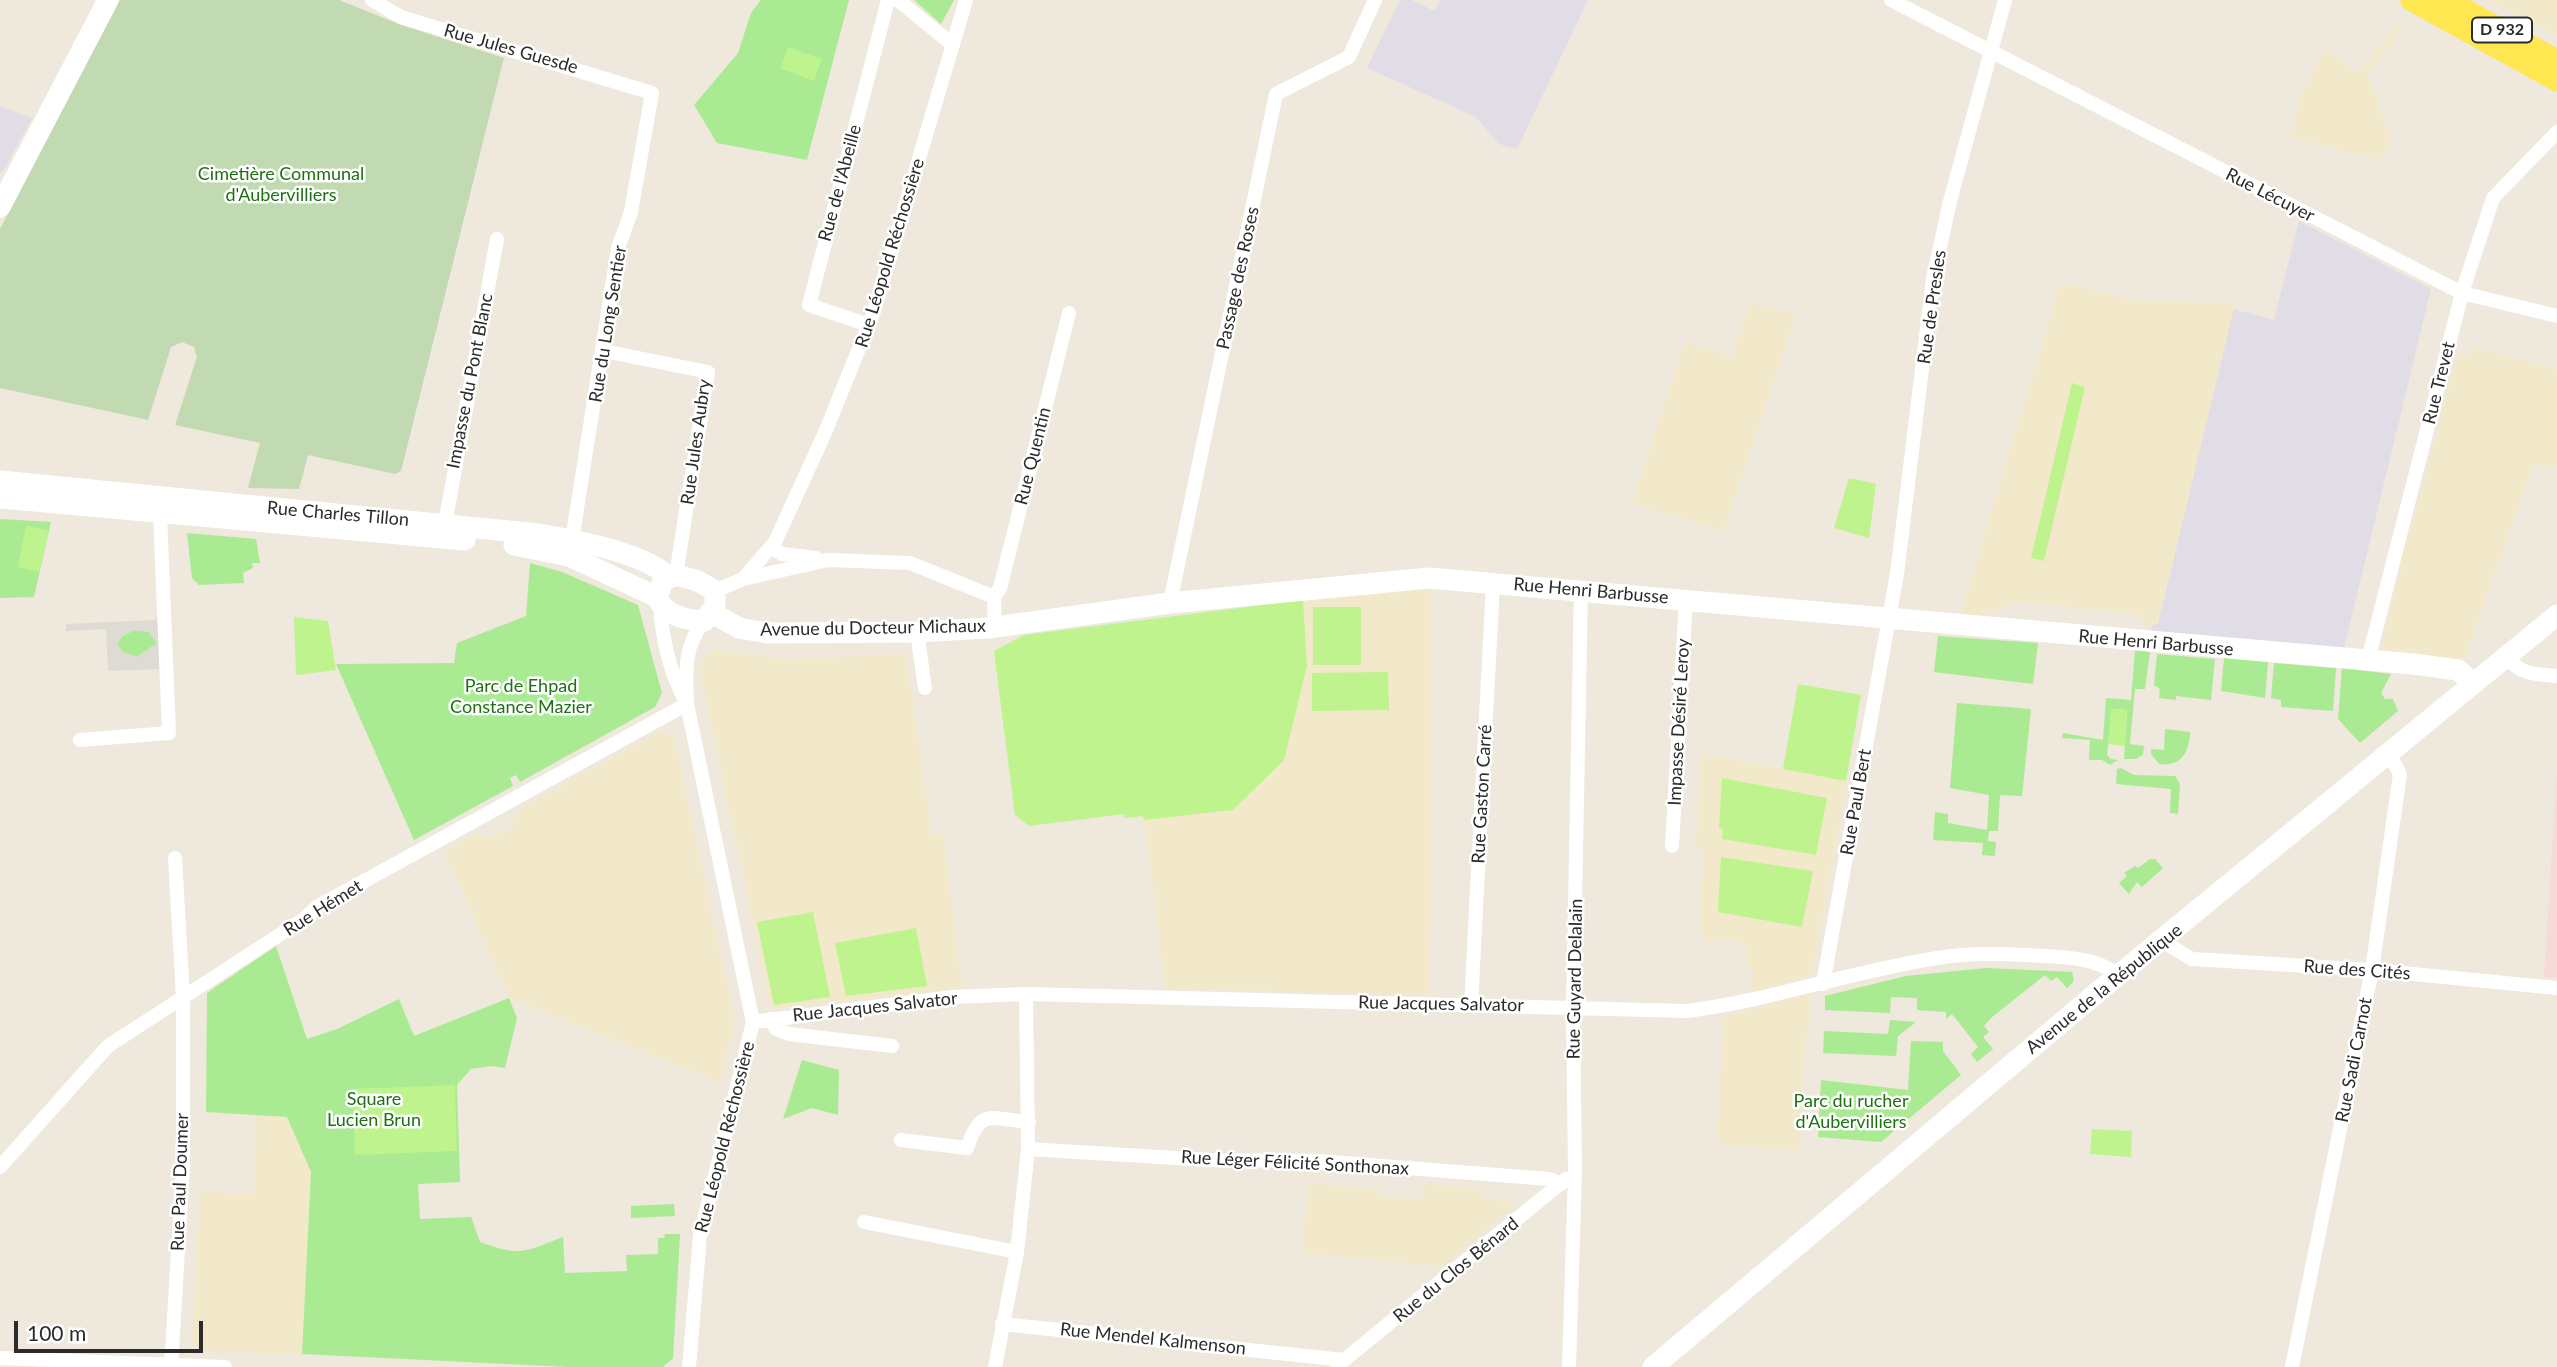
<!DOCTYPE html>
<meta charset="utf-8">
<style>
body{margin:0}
#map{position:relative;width:2557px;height:1367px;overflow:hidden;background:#efe8dc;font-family:Lato,sans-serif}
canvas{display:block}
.scale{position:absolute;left:14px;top:1321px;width:189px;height:32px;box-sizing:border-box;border:4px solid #2b2b2b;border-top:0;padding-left:9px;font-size:21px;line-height:24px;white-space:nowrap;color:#2b2b2b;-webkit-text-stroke:5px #fff;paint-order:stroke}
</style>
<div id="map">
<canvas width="2557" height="1367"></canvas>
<div class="scale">100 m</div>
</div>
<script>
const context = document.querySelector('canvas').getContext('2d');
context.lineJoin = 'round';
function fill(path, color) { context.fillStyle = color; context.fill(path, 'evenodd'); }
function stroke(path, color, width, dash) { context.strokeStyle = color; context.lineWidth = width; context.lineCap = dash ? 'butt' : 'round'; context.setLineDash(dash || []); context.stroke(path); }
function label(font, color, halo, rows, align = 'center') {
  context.font = font + ' Lato,sans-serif'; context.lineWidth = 5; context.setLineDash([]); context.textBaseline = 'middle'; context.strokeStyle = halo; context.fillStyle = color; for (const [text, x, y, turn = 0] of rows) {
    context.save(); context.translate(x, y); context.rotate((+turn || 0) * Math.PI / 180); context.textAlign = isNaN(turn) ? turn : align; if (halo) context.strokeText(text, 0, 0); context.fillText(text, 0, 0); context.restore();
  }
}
const industrial = new Path2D(`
 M 1400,0 L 1412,0 L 1434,11 L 1440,0 L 1588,0 L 1517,149 L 1499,144 L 1476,117 L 1367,68 Z
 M 0,106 L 32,118 L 2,173 L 0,172 Z
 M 2299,221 L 2431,289 L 2344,648 L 2151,632 L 2233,309 L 2274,320 Z`);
const education = new Path2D(`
 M 2491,0 L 2557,0 L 2557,36 Z
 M 2397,24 L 2404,28 L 2367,74 L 2392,141 L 2380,160 L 2290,136 L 2300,97 L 2325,49 L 2358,74 Z
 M 2061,282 L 2130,300 L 2235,304 L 2158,624 L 2145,625 L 2138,614 L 2017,602 L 1977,618 L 1960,616 Z
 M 1750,303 L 1796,315 L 1723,531 L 1632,503 L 1685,342 L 1732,357 Z
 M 2473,347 L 2557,370 L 2557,469 L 2534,463 L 2465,656 L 2459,660 L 2388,654 L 2382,642 L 2402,569 L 2397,567 L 2403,545 L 2407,546 L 2458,353 L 2470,356 Z
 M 1431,589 L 1430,994 L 1166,989 L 1144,820 L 1233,810 L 1284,760 L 1307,666 L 1303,600 Z
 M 712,650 L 785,659 L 906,654 L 932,835 L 943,834 L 962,988 L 777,1008 L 770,1005 L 699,664 Z
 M 661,731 L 674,737 L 735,1022 L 720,1082 L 509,998 L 445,852 L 476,833 L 490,838 L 510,829 L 518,810 Z
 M 1701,754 L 1847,781 L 1812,973 L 1808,977 L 1752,992 L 1753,969 L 1747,968 L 1747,947 L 1740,947 L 1740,941 L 1719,937 L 1717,942 L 1703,941 L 1700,927 L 1704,848 L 1696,847 Z
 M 1812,993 L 1804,1058 L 1800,1151 L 1717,1145 L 1724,1016 Z
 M 257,1116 L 287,1117 L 311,1172 L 302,1354 L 201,1351 L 192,1339 L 200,1192 L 254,1194 Z
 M 1309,1183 L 1377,1190 L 1377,1196 L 1421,1200 L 1424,1184 L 1481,1189 L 1481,1199 L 1518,1203 L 1442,1266 L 1302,1253 Z`);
const medical = new Path2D(`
 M 2557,773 L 2557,978 L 2544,977 Z`);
const green = new Path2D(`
 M 761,0 L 849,0 L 807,160 L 717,143 L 694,105 L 738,53 L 751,13 Z
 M 914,0 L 954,0 L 941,24 Z
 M 0,519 L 51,522 L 34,597 L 0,598 Z
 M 187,533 L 256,539 L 260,563 L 252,563 L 253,568 L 243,573 L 244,583 L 199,585 L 192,578 Z
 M 530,563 L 562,572 L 638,605 L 662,693 L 655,707 L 520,782 L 516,775 L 510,778 L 513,786 L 414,840 L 336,664 L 454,663 L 457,643 L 526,616 Z
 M 135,630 L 149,632 L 157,643 L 137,657 L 123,652 L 117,644 L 122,636 Z
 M 1938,636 L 2038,643 L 2033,684 L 1934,672 Z
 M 2135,650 L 2150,652 L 2145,689 L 2135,689 L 2130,744 L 2144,746 L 2143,755 L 2136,759 L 2124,759 L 2127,710 L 2112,709 L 2107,754 L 2110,759 L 2118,760 L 2110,765 L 2102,760 L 2089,760 L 2090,740 L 2062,738 L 2063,733 L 2103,740 L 2106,698 L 2131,700 Z
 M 2157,654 L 2215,659 L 2211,700 L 2176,696 L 2176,700 L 2159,698 L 2160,689 L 2154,685 Z
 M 2224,658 L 2268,662 L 2265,698 L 2221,691 Z
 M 2274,663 L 2336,668 L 2333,711 L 2281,707 L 2281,700 L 2271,698 Z
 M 2342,668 L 2391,674 L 2381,693 L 2385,699 L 2393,699 L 2398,711 L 2360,743 L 2338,719 Z
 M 1957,703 L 2031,709 L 2022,796 L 2000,795 L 1998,831 L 1989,831 L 1988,841 L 1996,842 L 1995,856 L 1982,855 L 1983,843 L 1933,840 L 1935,812 L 1948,814 L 1948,823 L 1987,830 L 1989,795 L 1950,788 Z
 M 2165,729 L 2190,732 C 2189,752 2182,767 2159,764 L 2151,754 L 2151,749 L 2164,750 Z
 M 2121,768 L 2134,775 L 2175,776 L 2180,784 L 2178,814 L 2170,813 L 2171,789 L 2116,784 L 2117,769 Z
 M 2150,859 L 2155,859 L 2163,868 L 2142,887 L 2137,882 L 2129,894 L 2119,883 L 2127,876 L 2124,873 L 2135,866 L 2138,868 Z
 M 276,946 L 307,1039 L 337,1029 L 399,999 L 414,1036 L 509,998 L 517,1018 L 505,1068 L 491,1066 L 471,1069 L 457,1085 L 460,1182 L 418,1184 L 420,1219 L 471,1217 L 480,1242 C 521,1257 524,1252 563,1237 L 565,1273 L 627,1271 L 626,1255 L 658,1254 L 658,1238 L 664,1238 L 665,1234 L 680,1234 L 673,1358 L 663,1367 L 569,1367 L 302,1354 L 311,1172 L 287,1117 L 206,1112 L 207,993 Z
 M 1986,968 L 2072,972 L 2074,981 L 2067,988 L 2057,977 L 2051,981 L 2045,975 L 1991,1018 L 1984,1026 L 1989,1032 L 1983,1037 L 1993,1049 L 1977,1062 L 1971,1054 L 1978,1047 L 1952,1014 L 1946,1019 L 1946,1012 L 1917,1010 L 1917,998 L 1891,997 L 1890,1013 L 1825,1010 L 1825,996 L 1906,976 Z
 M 1890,1020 L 1916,1022 L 1898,1036 L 1896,1056 L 1823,1053 L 1824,1031 L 1888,1034 Z
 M 1911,1041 L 1943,1042 L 1943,1051 L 1961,1075 L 1881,1142 L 1818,1137 L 1821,1080 L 1908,1090 Z
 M 802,1060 L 839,1070 L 838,1115 L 812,1108 L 783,1119 Z
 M 674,1204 L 675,1216 L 631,1218 L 631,1206 Z`);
const cemetery = new Path2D(`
 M 120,0 L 339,0 L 401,25 L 504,58 L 401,471 L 395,474 L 308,455 L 299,489 L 248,488 L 260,443 L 175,425 L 197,357 L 194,347 L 182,342 L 171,347 L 148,420 L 0,388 L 0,229 Z`);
const pitch = new Path2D(`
 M 788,47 L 822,59 L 814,81 L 780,68 Z
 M 2072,383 L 2085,387 L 2044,561 L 2031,558 Z
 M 1849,478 L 1876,484 L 1869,538 L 1834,528 Z
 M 26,526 L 49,530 L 39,572 L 18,567 Z
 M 1303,600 L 1307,666 L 1284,760 L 1233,810 L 1144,820 L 1143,816 L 1125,818 L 1124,814 L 1029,826 L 1015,815 L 994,651 L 1024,635 Z
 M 1313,607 L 1361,607 L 1361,665 L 1313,665 Z
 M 294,617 L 328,621 L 336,670 L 296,675 Z
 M 1388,672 L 1389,710 L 1312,711 L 1312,673 Z
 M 1798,684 L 1861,695 L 1846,781 L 1783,769 Z
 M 2111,709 L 2127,710 L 2125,746 L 2108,744 Z
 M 1722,778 L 1827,798 L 1816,855 L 1722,839 L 1723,829 L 1719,828 Z
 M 1721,857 L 1813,871 L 1802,927 L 1718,912 Z
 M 813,912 L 830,997 L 774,1005 L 757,922 Z
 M 916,928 L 927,986 L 846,996 L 835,943 Z
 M 455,1085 L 457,1151 L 355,1155 L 352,1089 Z
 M 2092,1129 L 2132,1131 L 2131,1157 L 2090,1154 Z`);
const plaza = new Path2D(`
 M 157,616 L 161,616 L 163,669 L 108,671 L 106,629 L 66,631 L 66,624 L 155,620 ZM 135,630 L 149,632 L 157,643 L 137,657 L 123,652 L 117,644 L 122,636 Z`);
const street = new Path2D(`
 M 372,0 L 401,17 L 652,93 L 631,212 L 618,248 L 571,547
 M 898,0 L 953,45
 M 1891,0 L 2462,293 L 2557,316
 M 869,325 L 809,305 L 888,0
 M 604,351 L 708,372 L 676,575
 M 445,524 L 497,239
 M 771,547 L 782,554 L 816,558
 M 743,579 L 828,560 L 910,563 L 994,597
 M 715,591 L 743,579 L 775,542 L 824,435 L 873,314 L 966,0
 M 994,597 L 1000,588 L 1069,313
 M 994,597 L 995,627
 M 1170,603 L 1276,94 L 1349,57 L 1375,0
 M 660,605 C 662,639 669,670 685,700
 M 917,632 L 925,688
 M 2506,657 C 2521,675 2535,674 2557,676
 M 2368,660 L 2462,293 L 2493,198 L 2557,132
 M 80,740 L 169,733 L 160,513
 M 1672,846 L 1686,599
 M 2162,941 L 2192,959 L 2372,970 L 2557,988
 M 1823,984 L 1897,574 L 1933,279 L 1950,201 L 2005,0
 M 1471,1005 L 1493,583
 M 771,1019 L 776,1029 L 789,1034 L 892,1046
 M 753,1022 L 953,997 L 1026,994 L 1687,1011 C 1772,1000 1853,971 1937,958 C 1972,952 2009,954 2044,956 C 2075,958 2093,958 2120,975
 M 901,1140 L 967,1148 C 981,1107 990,1119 1029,1122
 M 1028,1149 L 1209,1160 L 1318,1161 L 1549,1179 L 1561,1184
 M 0,1167 L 108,1046 L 304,919 L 317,907 L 687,704
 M 864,1222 L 1017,1252
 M 1002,1324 L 1344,1360
 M 0,1358 L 225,1367
 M 1338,1365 L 1566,1179
 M 171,1367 L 183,1168 L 183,997 L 175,858
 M 689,1367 L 700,1236 L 753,1022 L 687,704 C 686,672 683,648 704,621
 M 995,1367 L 1017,1252 L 1028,1149 L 1026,994
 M 1569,1367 L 1575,1172 L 1573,1008 L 1581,590
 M 2292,1367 L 2372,970 L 2400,774 L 2388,752`);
const secondary = new Path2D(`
 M 0,207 L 108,0
 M 0,481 L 539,534 C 575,540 641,552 668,576
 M 0,498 L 465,540
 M 514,545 L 569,556 L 657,597
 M 676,575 L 698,581 L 715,591 L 715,606 L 704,621 C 685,620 664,615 657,597 L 663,581 Z
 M 712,613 L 739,628 L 767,633 L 917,632 L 988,628 L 1170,603 L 1429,578 L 2413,664 L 2458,670 L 2473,683
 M 1653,1367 L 2099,991 L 2557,615`);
const primary = new Path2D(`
 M 2412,0 L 2557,80
 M 2446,0 L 2557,61`);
const shields = [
 [2502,30,60]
];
const shieldNames = [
 ["D 932",2502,30]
];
const streetNames = [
 ["Rue Jules Guesde",511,49,16],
 ["Rue de l'Abeille",840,183,-75],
 ["Rue Lécuyer",2270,195,27],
 ["Rue Léopold Réchossière",890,253,-73],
 ["Passage des Roses",1238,278,-78],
 ["Rue de Presles",1932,307,-82],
 ["Rue du Long Sentier",608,324,-81],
 ["Impasse du Pont Blanc",470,381,-79],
 ["Rue Trevet",2439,383,-76],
 ["Rue Jules Aubry",696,442,-82],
 ["Rue Quentin",1033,456,-76],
 ["Rue Charles Tillon",338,514,5],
 ["Rue Henri Barbusse",1591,591,5],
 ["Avenue du Docteur Michaux",873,628,-1],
 ["Rue Henri Barbusse",2156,643,5],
 ["Impasse Désiré Leroy",1679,722,-87],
 ["Rue Gaston Carré",1482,794,-87],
 ["Rue Paul Bert",1856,802,-80],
 ["Rue Hémet",323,908,-32],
 ["Rue des Cités",2357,970,4],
 ["Rue Guyard Delalain",1575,979,-89],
 ["Avenue de la République",2104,989,-39],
 ["Rue Jacques Salvator",1441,1004,1],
 ["Rue Jacques Salvator",875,1007,-6],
 ["Rue Sadi Carnot",2354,1060,-79],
 ["Rue Léopold Réchossière",725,1137,-76],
 ["Rue Léger Félicité Sonthonax",1295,1163,3],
 ["Rue Paul Doumer",180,1182,-88],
 ["Rue du Clos Bénard",1456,1270,-39],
 ["Rue Mendel Kalmenson",1153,1339,6]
];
const parkNames = [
 ["Cimetière Communal",281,174],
 ["d'Aubervilliers",281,195],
 ["Parc de Ehpad",521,686],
 ["Constance Mazier",521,707],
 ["Square",374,1099],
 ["Lucien Brun",374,1120],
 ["Parc du rucher",1851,1101],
 ["d'Aubervilliers",1851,1122]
];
fill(industrial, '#e1dde6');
fill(education, '#f2e9ca');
fill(medical, '#f6dad9');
fill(green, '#a9ea93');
fill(cemetery, '#c1dab2');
fill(pitch, '#bef38e');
fill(plaza, '#dedbd4');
stroke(street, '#fff', 14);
stroke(secondary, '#fff', 21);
stroke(primary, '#fee751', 23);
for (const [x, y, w] of shields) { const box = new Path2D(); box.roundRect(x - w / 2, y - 12.5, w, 25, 5); context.fillStyle = '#fff'; context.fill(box); stroke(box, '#2b2b2b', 2); }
label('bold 16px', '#2b2b2b', null, shieldNames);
label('18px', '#2b2b2b', '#fff', streetNames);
label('18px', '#1d7113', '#fff', parkNames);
</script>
